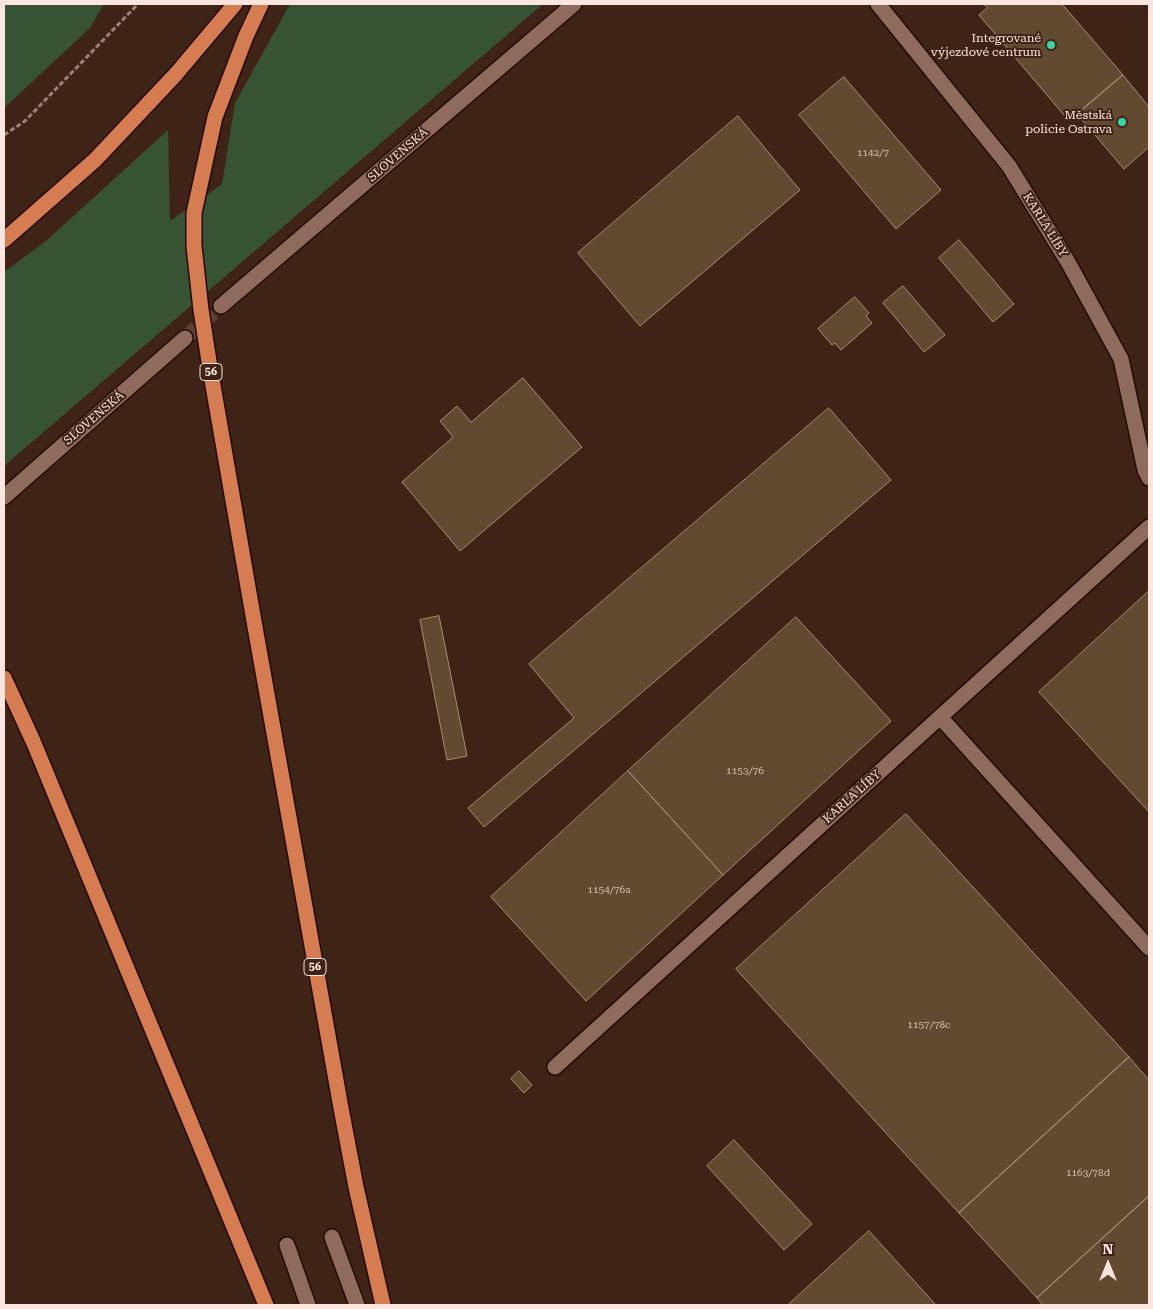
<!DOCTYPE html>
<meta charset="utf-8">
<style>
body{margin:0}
#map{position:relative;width:1153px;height:1309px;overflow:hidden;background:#402317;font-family:"Roboto Serif",serif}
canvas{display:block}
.frame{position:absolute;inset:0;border:5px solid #fae6de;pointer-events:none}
.north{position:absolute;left:1083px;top:1239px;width:50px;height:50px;-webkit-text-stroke:4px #402317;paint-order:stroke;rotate:0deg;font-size:14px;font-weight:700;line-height:20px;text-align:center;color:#fae6de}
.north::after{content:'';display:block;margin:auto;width:18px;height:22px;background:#fae6de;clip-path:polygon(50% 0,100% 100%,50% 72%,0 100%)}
</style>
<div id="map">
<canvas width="1153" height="1309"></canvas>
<div class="frame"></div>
<div class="north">N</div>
</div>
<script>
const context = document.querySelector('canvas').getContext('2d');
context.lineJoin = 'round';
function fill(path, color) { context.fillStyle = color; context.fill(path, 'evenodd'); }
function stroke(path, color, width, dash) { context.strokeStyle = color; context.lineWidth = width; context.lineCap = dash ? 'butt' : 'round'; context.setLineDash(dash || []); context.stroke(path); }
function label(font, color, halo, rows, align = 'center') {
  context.font = font + ' "Roboto Serif",serif'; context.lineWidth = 4; context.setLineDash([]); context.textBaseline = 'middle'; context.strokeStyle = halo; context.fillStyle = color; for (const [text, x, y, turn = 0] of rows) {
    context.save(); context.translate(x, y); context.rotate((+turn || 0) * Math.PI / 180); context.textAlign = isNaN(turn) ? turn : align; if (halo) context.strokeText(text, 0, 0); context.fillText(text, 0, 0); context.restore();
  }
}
const green = new Path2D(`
 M 4,4 L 104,4 L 90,28 L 4,108 Z
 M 290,4 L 543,4 L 4,466 L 4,272 L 46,241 L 168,130 L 170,221 L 222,184 L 235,103 Z`);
const building = new Path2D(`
 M 984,4 L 1062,4 L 1123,75 L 1069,121 L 979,15 L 987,8 Z
 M 1123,75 L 1149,107 L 1149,147 L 1124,169 L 1077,114 Z
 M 844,77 L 941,190 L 896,229 L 799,115 Z
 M 738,116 L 800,190 L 640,326 L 578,253 Z
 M 959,240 L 1014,304 L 993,322 L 939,258 Z
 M 903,286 L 945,335 L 924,352 L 883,303 Z
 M 855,297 L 869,313 L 866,316 L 872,323 L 841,350 L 835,343 L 832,345 L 818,329 Z
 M 523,378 L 582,447 L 460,551 L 402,482 L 453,437 L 440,421 L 457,406 L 471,422 Z
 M 829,408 L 891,480 L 484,827 L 468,808 L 574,718 L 529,664 Z
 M 1149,591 L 1149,812 L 1039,692 Z
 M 439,616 L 467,756 L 447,760 L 420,620 Z
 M 796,617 L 891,721 L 723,875 L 628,771 Z
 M 628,771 L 723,875 L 586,1001 L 491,897 Z
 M 906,814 L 1129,1057 L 959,1213 L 736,969 Z
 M 1129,1057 L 1149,1080 L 1149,1196 L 1037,1298 L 959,1213 Z
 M 519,1071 L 532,1085 L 524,1093 L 511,1079 Z
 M 734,1140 L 812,1224 L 784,1250 L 707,1166 Z
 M 1149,1196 L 1149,1305 L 1043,1305 L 1037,1298 Z
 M 869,1231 L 936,1305 L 788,1305 Z`);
const tertiaryTunnel = new Path2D(`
 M 185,338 L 221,306`);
const path = new Path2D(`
 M 4,135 L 25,121 L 138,4`);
const service = new Path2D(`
 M 878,4 L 1009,166 L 1068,262 L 1121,359 L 1145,470 L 1149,478
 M 940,717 L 1149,948
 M 555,1067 L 1149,527
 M 332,1237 L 357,1305
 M 287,1245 L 308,1305`);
const tertiary = new Path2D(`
 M 221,306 L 574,4
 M 4,497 L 185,338`);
const trunk = new Path2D(`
 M 215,117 L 246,36 L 261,4
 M 4,240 L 95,160 L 176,74 L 235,4
 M 255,627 L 341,1108 L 356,1187 L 383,1305
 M 4,678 L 33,741 L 266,1305`);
const trunkBridge = new Path2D(`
 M 215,117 L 194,213 L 194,246 L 201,310 L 211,374 L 255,627`);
const markers = [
 [1051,45,5,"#3fd4a2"],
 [1122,122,5,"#3fd4a2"]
];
const numberNames = [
 ["1142/7",873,153],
 ["1153/76",745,771],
 ["1154/76a",609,890],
 ["1157/78c",929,1025],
 ["1163/78d",1088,1173]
];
const shields = [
 [211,372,22],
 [315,967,22]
];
const shieldNames = [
 ["56",211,372],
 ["56",315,967]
];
const poiNames = [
 ["Integrované",1041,38],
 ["výjezdové centrum",1041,52],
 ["Městská",1112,115],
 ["policie Ostrava",1112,129]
];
const streetNames = [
 ["SLOVENSKÁ",398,155,-41],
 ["KARLA LÍBY",1045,225,58],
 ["SLOVENSKÁ",94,418,-41],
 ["KARLA LÍBY",852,797,-42]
];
fill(green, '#375334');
fill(building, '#624a31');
stroke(building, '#a78d72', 1);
stroke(tertiaryTunnel, '#5c4035', 15, [15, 8]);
stroke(service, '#250b02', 18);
stroke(tertiary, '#250b02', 18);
stroke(trunk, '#250b02', 18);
stroke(path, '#9a8278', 3, [5, 2.5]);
stroke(service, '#8e6b5d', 15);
stroke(tertiary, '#8e6b5d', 15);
stroke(trunk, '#d57c52', 15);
stroke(trunkBridge, '#250b02', 18, []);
stroke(trunkBridge, '#d57c52', 15);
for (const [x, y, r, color] of markers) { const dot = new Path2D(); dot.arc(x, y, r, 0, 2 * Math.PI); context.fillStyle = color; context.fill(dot); stroke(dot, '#402317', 2); }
label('10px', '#d4bfb3', null, numberNames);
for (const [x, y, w] of shields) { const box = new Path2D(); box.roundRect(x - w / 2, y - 8.5, w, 17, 4); context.fillStyle = '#402317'; context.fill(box); stroke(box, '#fae6de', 1); }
label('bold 11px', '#fae6de', null, shieldNames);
label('12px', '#fae6de', '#402317', poiNames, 'right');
label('12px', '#fae6de', '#402317', streetNames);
</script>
